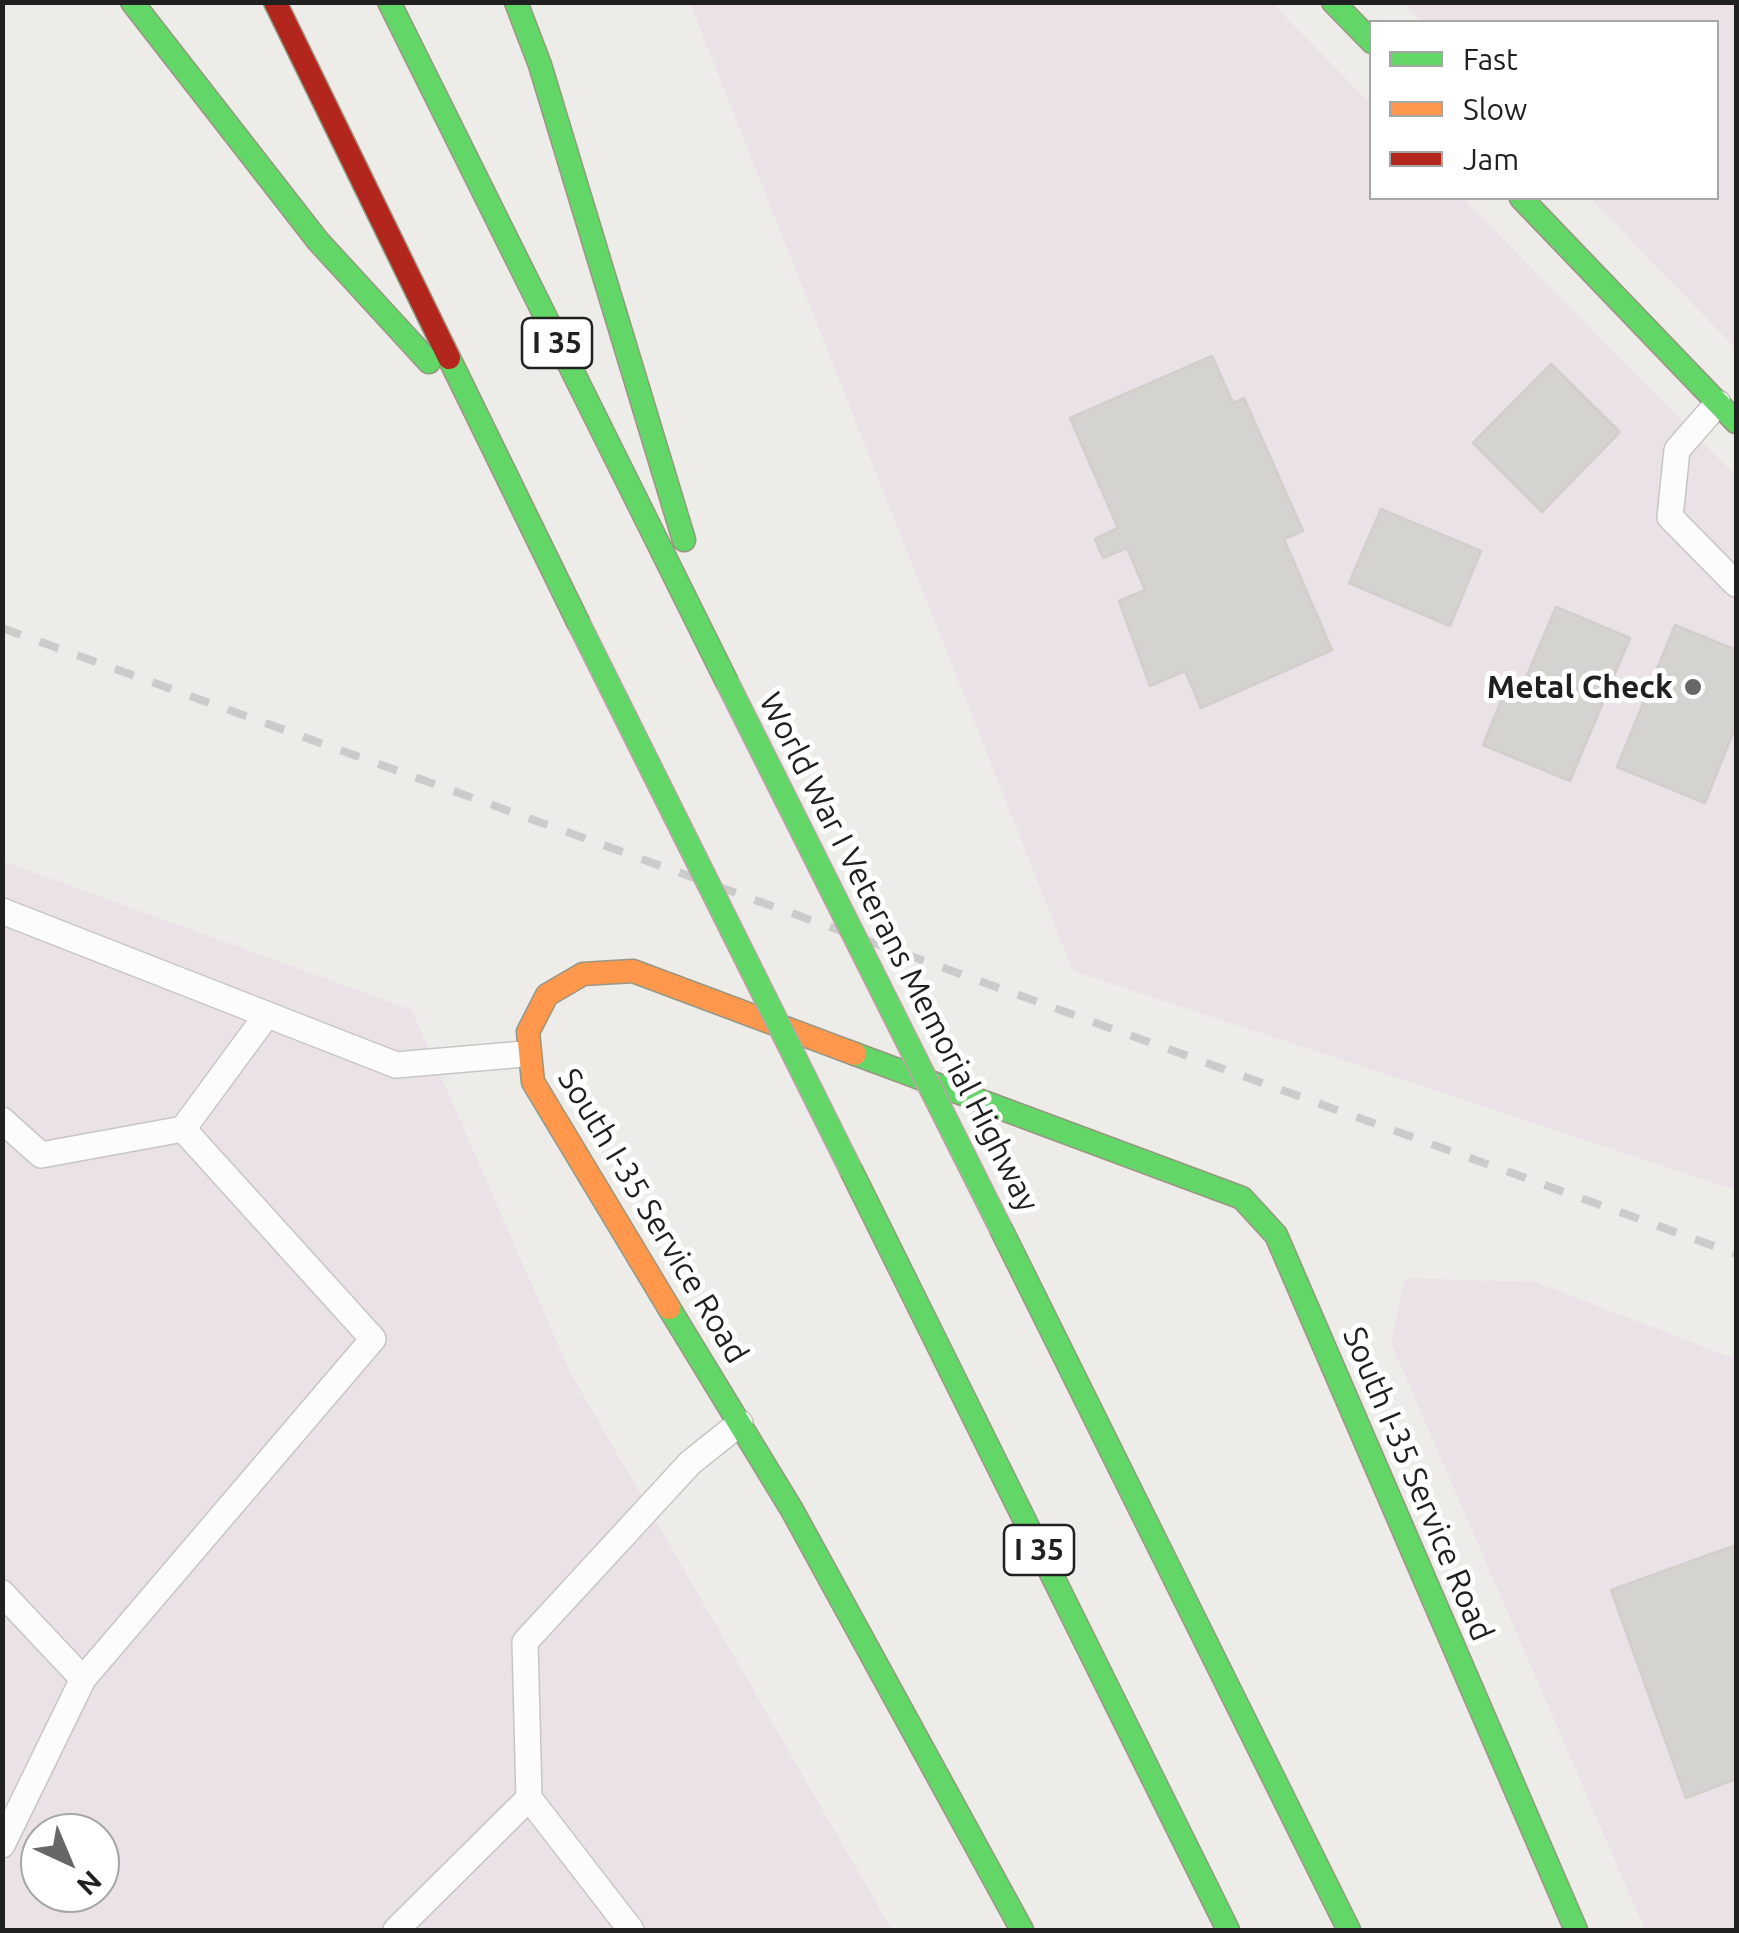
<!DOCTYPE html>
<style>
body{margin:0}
#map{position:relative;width:1739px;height:1933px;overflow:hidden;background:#eeece9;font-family:Ubuntu,sans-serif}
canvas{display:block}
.frame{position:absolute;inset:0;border:5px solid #202020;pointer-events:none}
.legend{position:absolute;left:1369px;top:20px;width:350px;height:180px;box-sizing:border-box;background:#fff;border:2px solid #a6a6a6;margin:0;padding:12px 18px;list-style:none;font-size:30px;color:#202020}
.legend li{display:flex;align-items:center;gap:20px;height:50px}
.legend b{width:50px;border:2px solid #a6a6a6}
.north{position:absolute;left:20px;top:1813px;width:100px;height:100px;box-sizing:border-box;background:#fff;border:2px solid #a6a6a6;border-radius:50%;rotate:136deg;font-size:28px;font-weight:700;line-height:40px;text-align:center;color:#202020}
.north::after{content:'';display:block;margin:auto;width:35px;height:45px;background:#686766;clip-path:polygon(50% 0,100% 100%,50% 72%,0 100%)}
</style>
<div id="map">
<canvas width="1739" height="1933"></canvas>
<div class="frame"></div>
<ul class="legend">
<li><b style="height:12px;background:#63d668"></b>Fast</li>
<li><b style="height:12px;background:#ff974d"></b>Slow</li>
<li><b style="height:12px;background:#b3261e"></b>Jam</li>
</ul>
<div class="north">N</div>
</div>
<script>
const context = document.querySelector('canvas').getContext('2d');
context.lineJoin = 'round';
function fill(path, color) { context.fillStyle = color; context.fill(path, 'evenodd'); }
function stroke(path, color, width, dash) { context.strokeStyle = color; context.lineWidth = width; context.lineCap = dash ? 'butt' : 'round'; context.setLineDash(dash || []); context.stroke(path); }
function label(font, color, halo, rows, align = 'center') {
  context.font = font + ' Ubuntu,sans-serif'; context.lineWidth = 10; context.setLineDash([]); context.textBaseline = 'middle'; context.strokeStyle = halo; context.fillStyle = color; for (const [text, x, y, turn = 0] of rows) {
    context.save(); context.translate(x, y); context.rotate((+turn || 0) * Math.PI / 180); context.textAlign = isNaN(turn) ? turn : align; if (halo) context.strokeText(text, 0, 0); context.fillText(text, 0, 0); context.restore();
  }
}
const industrial = new Path2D(`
 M 690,3 L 1272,3 L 1371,104 L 1372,198 L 1463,198 L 1736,476 L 1736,1190 L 1073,971 Z
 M 1403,3 L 1736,3 L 1736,349 L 1590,198 L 1716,198 L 1716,22 L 1422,22 Z
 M 2,861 L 412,1010 L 570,1372 L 892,1930 L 3,1930 ZM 40,1833 L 100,1833 L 100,1893 L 40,1893 Z
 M 1405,1278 L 1535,1282 L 1736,1359 L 1736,1930 L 1645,1930 L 1391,1343 Z`);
const building = new Path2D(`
 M 1212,356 L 1233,403 L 1244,398 L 1303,531 L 1284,539 L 1332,650 L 1201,708 L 1185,671 L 1150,686 L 1119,601 L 1145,590 L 1127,548 L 1103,558 L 1095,539 L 1118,528 L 1070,418 Z
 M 1551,364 L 1620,432 L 1542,512 L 1473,443 Z
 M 1381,509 L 1481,551 L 1450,626 L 1349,583 Z
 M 1556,607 L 1630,638 L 1570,781 L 1483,745 L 1503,696 L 1516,701 Z
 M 1675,625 L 1736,650 L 1736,725 L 1705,803 L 1617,767 Z
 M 1736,1545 L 1736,1779 L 1686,1798 L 1611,1590 Z`);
const lane = new Path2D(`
 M 1718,403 L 1677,450 L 1670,517 L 1736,584
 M 2,911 L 396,1065 L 524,1054
 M 2,1120 L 41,1155 L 183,1129
 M 2,1593 L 83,1679
 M 529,1798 L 631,1930
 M 2,1845 L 83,1679 L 373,1339 L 183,1129 L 266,1016
 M 396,1930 L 529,1798 L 525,1642 L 690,1463 L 740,1423`);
const fast = new Path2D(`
 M 132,2 L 318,241 L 429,362
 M 389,2 L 727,682
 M 516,2 L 540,65 L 684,540
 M 1333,2 L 1372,42
 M 1521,198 L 1736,422
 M 449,358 L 579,624
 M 855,1054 L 1242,1198 L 1276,1235 L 1576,1930
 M 851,1170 L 1228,1930
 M 1001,1229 L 1349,1930
 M 669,1308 L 792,1510 L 1022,1930`);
const slow = new Path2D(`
 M 669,1308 L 533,1082 L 528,1032 L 547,995 L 583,974 L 633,971 L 855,1054`);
const jam = new Path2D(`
 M 275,2 L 449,358`);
const rail = new Path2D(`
 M 2,628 L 1736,1254`);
const fastBridge = new Path2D(`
 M 579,624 L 851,1170
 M 727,682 L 1001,1229`);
const markers = [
 [1693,687,10,"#686766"]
];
const shields = [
 [557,343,70],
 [1039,1550,70]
];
const shieldNames = [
 ["I 35",557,343],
 ["I 35",1039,1550]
];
const poiNames = [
 ["Metal Check",1673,687]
];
const streetNames = [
 ["World War I Veterans Memorial Highway",899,952,63],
 ["South I-35 Service Road",653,1216,59],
 ["South I-35 Service Road",1418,1484,67]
];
fill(industrial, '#ebe2e7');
fill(building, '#d5d3d0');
stroke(building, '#d1cecb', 2.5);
stroke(lane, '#c7c6c5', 28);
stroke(fast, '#979782', 25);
stroke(slow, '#979782', 25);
stroke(jam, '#979782', 25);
stroke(lane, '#fcfcfc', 25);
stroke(fast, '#63d668', 22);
stroke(slow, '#ff974d', 22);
stroke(jam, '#b3261e', 22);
stroke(rail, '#cbcbca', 8, [20, 20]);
stroke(fastBridge, '#c2a2ab', 25, []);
stroke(fastBridge, '#63d668', 22);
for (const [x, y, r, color] of markers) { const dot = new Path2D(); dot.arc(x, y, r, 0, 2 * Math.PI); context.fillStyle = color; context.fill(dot); stroke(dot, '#fff', 4); }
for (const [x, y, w] of shields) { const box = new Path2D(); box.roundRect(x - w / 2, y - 25, w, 50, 8); context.fillStyle = '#fff'; context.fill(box); stroke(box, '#202020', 2.5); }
label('bold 30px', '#202020', null, shieldNames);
label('bold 32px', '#202020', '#fff', poiNames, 'right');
label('32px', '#202020', '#fff', streetNames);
</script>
